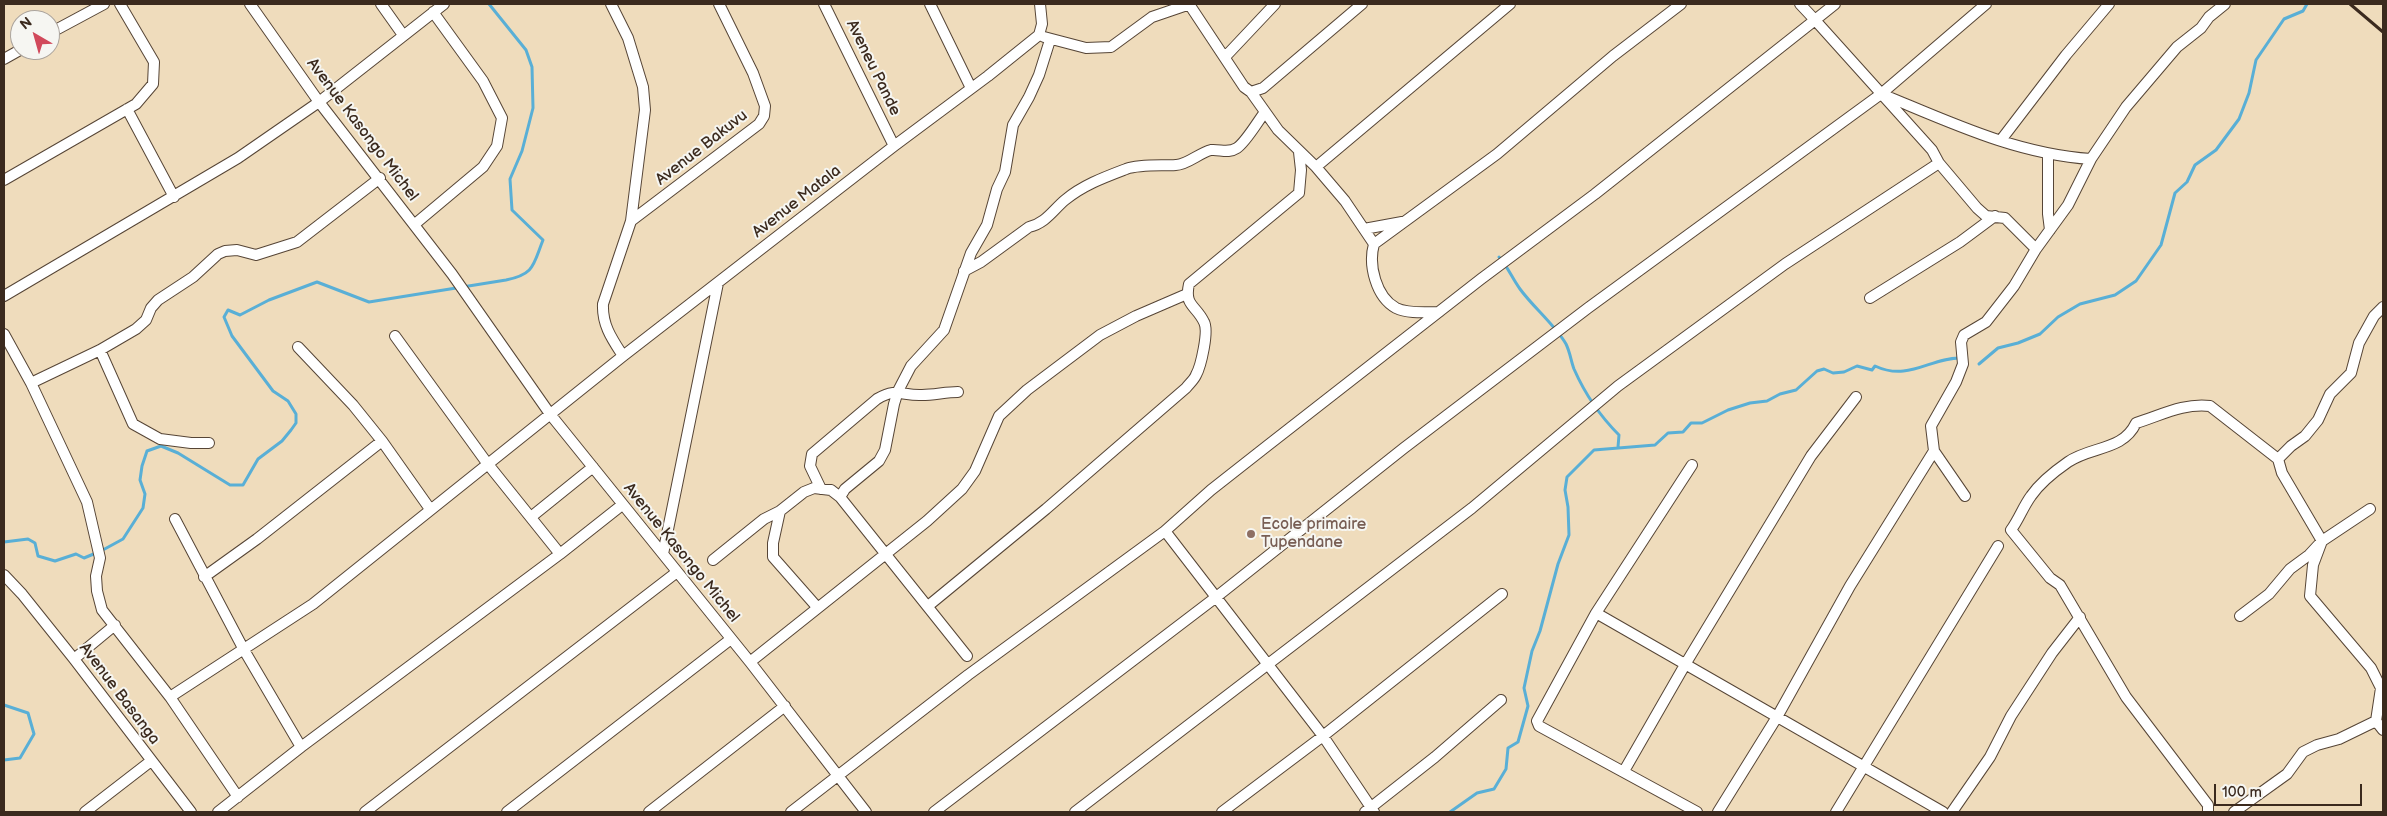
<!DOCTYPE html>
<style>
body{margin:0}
#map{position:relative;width:2387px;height:816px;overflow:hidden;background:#efdcbc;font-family:"Balsamiq Sans",sans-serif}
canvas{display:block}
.frame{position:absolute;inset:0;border:5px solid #3b2a1e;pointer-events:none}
.north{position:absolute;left:10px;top:10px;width:50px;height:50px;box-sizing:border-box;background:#f6f6f2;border:1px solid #aba49d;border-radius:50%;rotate:322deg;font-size:14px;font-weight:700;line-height:20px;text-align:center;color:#3b2a1e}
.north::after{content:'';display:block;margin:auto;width:18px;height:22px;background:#d1495b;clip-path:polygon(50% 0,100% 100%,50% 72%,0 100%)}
.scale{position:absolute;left:2214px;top:784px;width:148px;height:22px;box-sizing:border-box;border:2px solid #3b2a1e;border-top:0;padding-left:6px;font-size:15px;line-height:18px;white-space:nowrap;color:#3b2a1e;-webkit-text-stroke:4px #f6f6f2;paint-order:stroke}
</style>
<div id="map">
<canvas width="2387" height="816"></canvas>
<div class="frame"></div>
<div class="north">N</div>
<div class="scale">100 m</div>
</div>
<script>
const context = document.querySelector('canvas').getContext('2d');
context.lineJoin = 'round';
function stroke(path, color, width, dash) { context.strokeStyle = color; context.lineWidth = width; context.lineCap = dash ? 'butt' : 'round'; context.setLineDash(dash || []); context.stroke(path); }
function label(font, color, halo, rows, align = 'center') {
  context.font = font + ' "Balsamiq Sans",sans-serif'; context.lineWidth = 4; context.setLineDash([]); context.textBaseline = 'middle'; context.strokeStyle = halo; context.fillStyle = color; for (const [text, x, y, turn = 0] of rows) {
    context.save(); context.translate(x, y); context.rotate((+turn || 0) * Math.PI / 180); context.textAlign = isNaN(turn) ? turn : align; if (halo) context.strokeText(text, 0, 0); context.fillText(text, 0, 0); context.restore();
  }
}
const stream = new Path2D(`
 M 1499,257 C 1508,267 1512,278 1520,289 C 1533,307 1555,325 1566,344 C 1570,352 1571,361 1574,369 C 1585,394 1600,416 1619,435 L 1618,447
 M 1979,364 L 1998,348 L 2018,343 L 2040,334 L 2058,317 L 2080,304 L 2115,295 L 2136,281 L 2161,245 L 2175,193 L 2187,182 L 2195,165 L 2216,150 L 2239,119 L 2249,93 L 2256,60 L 2284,19 L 2303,11 L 2307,4
 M 4,542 L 28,539 L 35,543 L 38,556 L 55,561 L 76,554 L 84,558 L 96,553
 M 101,551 L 123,539 L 143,508 L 145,494 L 140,480 L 142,466 L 147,451 L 161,446 L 178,453 L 230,485 L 243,485 L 258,459 L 282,441 L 291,430 L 296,423 L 296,414 L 288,401 L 273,391 L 232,336 L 224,317 L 228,310 L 240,315 L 269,300 L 317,282 L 369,302 L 506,280 C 535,274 533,265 543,240 L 512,210 L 510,179 L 522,151 L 533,108 L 532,67 L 526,50 L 489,4
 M 4,705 L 28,713 L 34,734 L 20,758 L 4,760
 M 1450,812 L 1477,793 L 1494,789 L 1506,769 L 1508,748 L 1518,742 L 1528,706 L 1524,688 L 1532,651 L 1540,631 L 1558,564 L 1569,535 L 1568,507 L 1565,490 L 1567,477 L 1594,450 L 1655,445 L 1668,433 L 1683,432 L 1691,423 L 1702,423 L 1728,410 L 1750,403 L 1767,401 L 1780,394 L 1796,390 L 1817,371 L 1824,369 L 1833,373 L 1844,372 L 1857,366 L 1872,370 L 1875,366 C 1909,382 1931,357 1961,358`);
const minor = new Path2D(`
 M 250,4 L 319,102 L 452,274 L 550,414 L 750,662 L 866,812
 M 381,4 L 403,35
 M 611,4 L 628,38 L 643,87 L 645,110 L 631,221 L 603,304 C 602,325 612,339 623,356
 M 824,4 L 894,146
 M 930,4 L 971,88
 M 1189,4 L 1244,87 L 1251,92 L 1263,88 L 1362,4
 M 1835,4 L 1815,20 L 1932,150 L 1939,163 L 1977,208 L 1986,216 L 2005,218 L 2036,249
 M 50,33 L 104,4
 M 1044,37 L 1086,48 L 1111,47 L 1152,17 L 1190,4
 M 1225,57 L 1275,4
 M 4,59 L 20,50
 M 1251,92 L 1278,130 L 1316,167 L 1345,201 L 1374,244
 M 1884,95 C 1952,123 2017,154 2091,159
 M 127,109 L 174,197
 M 2001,140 L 2066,55 L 2109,4
 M 2048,155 L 2048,214 L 2050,230
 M 1316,167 L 1510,4
 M 4,180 L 136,104 L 153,84 L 154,62 L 120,4
 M 631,221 L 759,124 L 764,116 L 765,106 L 753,73 L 719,4
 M 415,224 L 483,167 L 497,146 L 502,118 L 483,81 L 433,12
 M 1364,229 L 1402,222
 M 964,271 L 981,262 L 1029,227 C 1046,223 1053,210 1065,200 C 1083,185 1105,177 1126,169 C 1141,164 1161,166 1176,165 C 1187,165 1199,153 1211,150 C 1220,149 1228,154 1237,148 C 1246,142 1258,121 1265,112
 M 4,296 L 238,158 L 319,102 L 444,4
 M 1870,298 L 1960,242 L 1995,216
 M 1439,312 C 1427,312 1408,314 1396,308 C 1376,297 1368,265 1374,244 L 1497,154 L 1613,56 L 1681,4
 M 4,334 L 31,383 L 87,502 L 100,558 L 96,576 L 97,591 L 102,610 L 170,697 L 238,797
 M 395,336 L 487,463 L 560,554
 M 298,347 L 353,405 L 382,441 L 430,509
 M 100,350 L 133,424 L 160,439 L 191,443 L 209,443
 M 31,383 L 100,350 L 136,329 L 146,320 L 151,308 L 158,300 L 193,277 L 218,254 L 225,251 L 237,250 L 256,255 L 297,242 L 380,178
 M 1934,451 L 1965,496
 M 2278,459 L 2291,446 L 2305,436 L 2318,420 L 2330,394 L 2351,373 L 2359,343 L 2374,316 L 2383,307
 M 1692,465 L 1596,613 L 1537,721 L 1539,726 L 1697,812
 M 821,489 L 810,466 L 812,454 L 877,399 C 897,387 902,396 922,395 C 934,395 946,392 958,392
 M 780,511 L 773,543 L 773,557 L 817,607
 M 531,517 L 593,467
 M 175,519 L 244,650 L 301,747
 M 663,554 L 718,283
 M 713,560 L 764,519 L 780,511 L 804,492 L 814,488 L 831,490 L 840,497
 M 4,575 L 22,594 L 74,659 L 191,812
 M 204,577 L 257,539 L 382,441
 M 928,606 L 1046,509 L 1186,388 C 1189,384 1194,380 1196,375 C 1201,366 1209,331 1204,322 C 1196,305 1184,306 1189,284 L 1299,193 L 1301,170 L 1299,152
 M 1596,613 L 1943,812
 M 2240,616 L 2269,594 L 2290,569 L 2309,555 L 2322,541 L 2370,509
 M 967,656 L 840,497 L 845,489 L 879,461 L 885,450 L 894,404 L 898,391 L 911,366 L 944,330 L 971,253 L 987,225 L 997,189 L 1005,172 L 1013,125 L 1029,97 L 1039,75 L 1050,40
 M 74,659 L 115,625
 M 750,662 L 927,521 L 962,489 L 975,471 L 999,416 L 1027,390 L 1100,335 L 1136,316 L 1187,294
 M 170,697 L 313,604 L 623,356 L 894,146 L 988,76 L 1039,35 L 1042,24 L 1040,4
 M 2376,721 L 2383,730
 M 1624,771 L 1686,663 L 1811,456 L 1856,397
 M 85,812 L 151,761
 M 218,812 L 301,747 L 560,554 L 622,505
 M 365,812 L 677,572
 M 507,812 L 731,639
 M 649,812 L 785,706
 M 791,812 L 968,675 L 1165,531
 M 934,812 L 1215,598 L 1404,448 L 1588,308 L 1881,94 L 1986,4
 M 1075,812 L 1472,508 L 1618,386 L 1785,264 L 1939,163
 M 1222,812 L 1323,736 L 1502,594
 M 1365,812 L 1435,757 L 1501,700
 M 1374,812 L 1323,736 L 1165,531 L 1211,490 L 1267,446 L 1481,279 L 1595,194 L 1815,20 L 1800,4
 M 1718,812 L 1777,717 L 1850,586 L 1934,451 L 1931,426 L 1956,382 L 1963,364 L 1961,342 L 1964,335 L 1986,322 L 2014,286 L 2036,249 L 2068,205 L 2091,159 L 2126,107 L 2177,47 L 2201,28 L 2209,17 L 2225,4
 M 1836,812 L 1998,546
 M 1952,812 L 1990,757 L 2011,716 L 2052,653 L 2080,617
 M 2208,812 L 2208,805 L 2126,697 L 2060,585 L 2050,578 L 2011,530 C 2019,519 2023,507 2031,496 C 2040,483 2055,471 2068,462 C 2091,446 2123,451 2136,423 C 2162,415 2183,403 2210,406 L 2278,459 L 2282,473 L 2322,541 L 2313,565 L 2310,596 L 2371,668 L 2381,688 L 2376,721 L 2339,739 L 2317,745 L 2303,752 L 2287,774 L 2234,812`);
const rail = new Path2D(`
 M 2350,4 L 2383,32`);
const markers = [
 [1251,534,5,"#8d6e63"]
];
const streetNames = [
 ["Aveneu Pande",873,68,64],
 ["Avenue Kasongo Michel",362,130,53],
 ["Avenue Bakuvu",702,148,-38],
 ["Avenue Matala",797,202,-38],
 ["Avenue Kasongo Michel",681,553,51],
 ["Avenue Basanga",119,694,53]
];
const educationNames = [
 ["Ecole primaire",1261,525],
 ["Tupendane",1261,543]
];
stroke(stream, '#59afd6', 3);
stroke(minor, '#564536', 12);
stroke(minor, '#fff', 10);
stroke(rail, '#3b2a1e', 3);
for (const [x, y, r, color] of markers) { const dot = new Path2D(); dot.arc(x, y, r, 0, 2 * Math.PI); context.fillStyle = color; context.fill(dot); stroke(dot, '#f6f6f2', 2); }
label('16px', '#3b2a1e', '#f6f6f2', streetNames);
label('16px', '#785e54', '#f6f6f2', educationNames, 'left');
</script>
